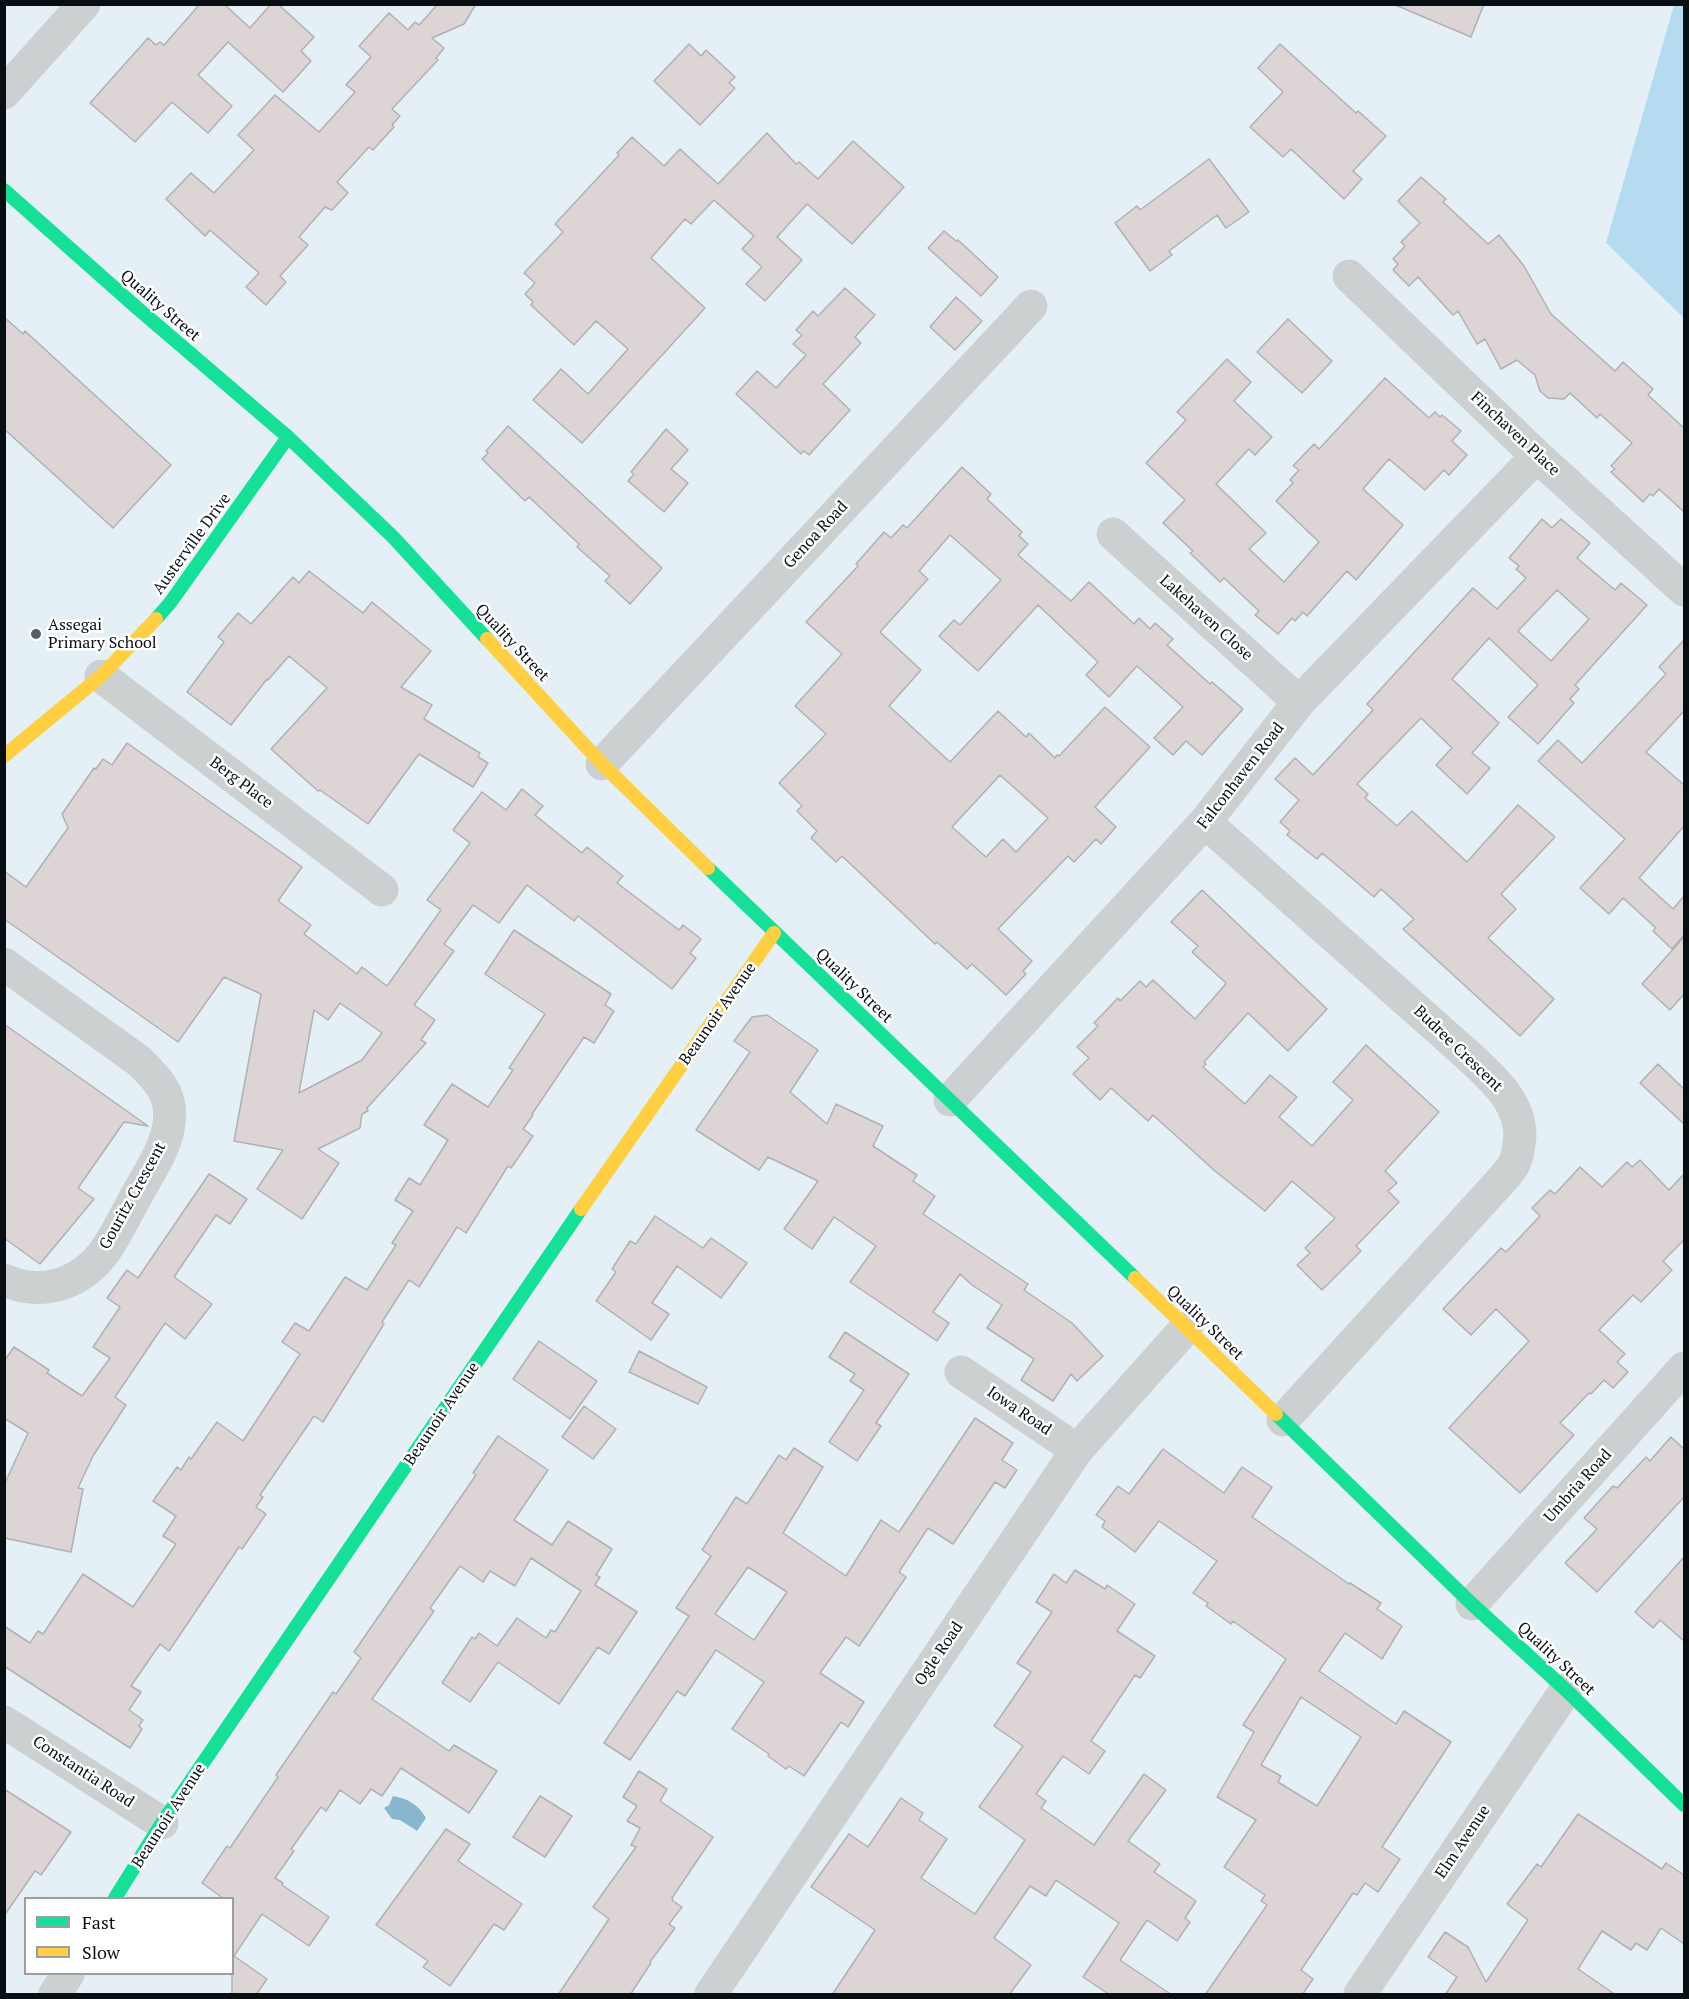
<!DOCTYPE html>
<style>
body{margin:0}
#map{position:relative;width:1689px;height:1999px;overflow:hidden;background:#e5f0f6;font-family:"PT Serif",serif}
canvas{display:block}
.frame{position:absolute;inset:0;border:6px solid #080f13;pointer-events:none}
.legend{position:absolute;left:24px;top:1897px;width:210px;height:78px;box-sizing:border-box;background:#fff;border:2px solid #9c9fa1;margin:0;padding:8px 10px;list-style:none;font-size:18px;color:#080f13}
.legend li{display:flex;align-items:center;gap:12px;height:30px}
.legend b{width:30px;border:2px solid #9c9fa1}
</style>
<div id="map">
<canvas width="1689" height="1999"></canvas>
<div class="frame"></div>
<ul class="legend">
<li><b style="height:8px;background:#16e098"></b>Fast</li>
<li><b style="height:8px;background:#ffcf43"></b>Slow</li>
</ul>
</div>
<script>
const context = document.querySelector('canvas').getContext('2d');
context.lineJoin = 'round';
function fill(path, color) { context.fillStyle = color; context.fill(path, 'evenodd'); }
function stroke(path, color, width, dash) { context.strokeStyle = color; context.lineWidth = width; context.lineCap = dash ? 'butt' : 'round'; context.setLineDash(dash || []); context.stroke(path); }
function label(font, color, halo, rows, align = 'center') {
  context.font = font + ' "PT Serif",serif'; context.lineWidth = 5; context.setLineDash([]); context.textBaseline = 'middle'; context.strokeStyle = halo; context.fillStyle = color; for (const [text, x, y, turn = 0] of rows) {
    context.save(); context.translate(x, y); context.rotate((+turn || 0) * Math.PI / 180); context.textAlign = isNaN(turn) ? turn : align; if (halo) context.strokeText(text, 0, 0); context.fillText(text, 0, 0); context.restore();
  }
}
const green = new Path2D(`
 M 1674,5 L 1684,5 L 1684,318 L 1606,243 Z`);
const water = new Path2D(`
 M 393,1796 C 408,1799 418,1804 426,1818 L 417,1831 L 400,1820 L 392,1819 L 384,1808 L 389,1805 Z`);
const building = new Path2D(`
 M 200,4 L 224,4 L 250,28 L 271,4 L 278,4 L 314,37 L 301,51 L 311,61 L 283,92 L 228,42 L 198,75 L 232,106 L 208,133 L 172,102 L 135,142 L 90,103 L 148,38 L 156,45 L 160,42 L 164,45 Z
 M 438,4 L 476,4 L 464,24 L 432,38 L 444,48 L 436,58 L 438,60 L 392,109 L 400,116 L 392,125 L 394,127 L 373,150 L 369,147 L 337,182 L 348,193 L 332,210 L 325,207 L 299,237 L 308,245 L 280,276 L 286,282 L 266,305 L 246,287 L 259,273 L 210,230 L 205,236 L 166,199 L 191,173 L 214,193 L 254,150 L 238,135 L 275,95 L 319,132 L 355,92 L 346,85 L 371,57 L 359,46 L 389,13 L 408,30 L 415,22 L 419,25 Z
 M 1393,4 L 1484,4 L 1471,37 Z
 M 689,44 L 701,56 L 706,50 L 735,77 L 729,83 L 735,88 L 700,125 L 654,81 Z
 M 1280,44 L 1356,113 L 1358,111 L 1386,136 L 1353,171 L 1362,179 L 1344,199 L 1291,149 L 1283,157 L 1250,127 L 1283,92 L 1258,68 Z
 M 767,133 L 796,164 L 799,162 L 818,179 L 853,141 L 904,187 L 852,244 L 807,204 L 777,237 L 802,260 L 765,301 L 746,284 L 762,267 L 742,249 L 754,236 L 714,200 L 691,224 L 685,219 L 651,258 L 705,308 L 582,443 L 533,400 L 561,369 L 588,394 L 628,349 L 596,321 L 574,345 L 531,305 L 533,302 L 525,294 L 535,283 L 524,273 L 563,232 L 555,224 L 619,155 L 617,153 L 632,137 L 664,166 L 680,149 L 718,184 Z
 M 1209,159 L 1249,212 L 1226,228 L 1217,215 L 1169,251 L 1172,255 L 1150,271 L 1115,223 L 1137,206 L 1140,210 Z
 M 1421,177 L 1446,199 L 1443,202 L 1488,244 L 1499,235 L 1524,266 L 1551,314 L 1615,371 L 1623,362 L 1653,389 L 1648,395 L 1684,428 L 1684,512 L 1659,489 L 1653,496 L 1650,494 L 1643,502 L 1611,472 L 1615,469 L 1611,466 L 1632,443 L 1600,414 L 1597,418 L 1570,393 L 1564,399 L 1548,398 L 1540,391 L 1535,375 L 1517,360 L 1501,369 L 1485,339 L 1477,344 L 1458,311 L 1453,315 L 1418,277 L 1409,286 L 1393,270 L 1398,264 L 1393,259 L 1405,246 L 1401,242 L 1420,223 L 1398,201 Z
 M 944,231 L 956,241 L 958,240 L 998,277 L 981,296 L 928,248 Z
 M 845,288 L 875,315 L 855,337 L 861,343 L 823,384 L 850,410 L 809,455 L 804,451 L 801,454 L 736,394 L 757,371 L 776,388 L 806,355 L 793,344 L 802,335 L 796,330 L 813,311 L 818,316 Z
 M 956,297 L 982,321 L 955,350 L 930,327 Z
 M 4,317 L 23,334 L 25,331 L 171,465 L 113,528 L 4,429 Z
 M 1288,319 L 1332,361 L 1302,393 L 1257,352 Z
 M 1227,359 L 1251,382 L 1234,401 L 1272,437 L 1255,455 L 1249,449 L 1216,484 L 1266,533 L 1249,549 L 1284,582 L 1319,542 L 1276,501 L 1293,483 L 1290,480 L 1299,470 L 1293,466 L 1314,444 L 1319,449 L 1385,378 L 1429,418 L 1435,412 L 1440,417 L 1442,415 L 1461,431 L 1452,441 L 1467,455 L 1449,475 L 1444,470 L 1425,490 L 1389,459 L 1363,489 L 1403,525 L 1356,580 L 1347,571 L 1307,616 L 1303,612 L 1295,621 L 1292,618 L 1278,634 L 1255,615 L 1259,611 L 1224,578 L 1220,582 L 1190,553 L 1193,551 L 1163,523 L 1185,500 L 1146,463 L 1186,420 L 1177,412 Z
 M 508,426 L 662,568 L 630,604 L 605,581 L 610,576 L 577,547 L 579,544 L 529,497 L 525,501 L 482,459 L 488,453 L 486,451 Z
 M 666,429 L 688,450 L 671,469 L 688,483 L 664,512 L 628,481 L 634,474 L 631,472 Z
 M 962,467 L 991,494 L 987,499 L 1022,532 L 1019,536 L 1028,544 L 1018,555 L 1071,601 L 1089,582 L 1134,624 L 1139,618 L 1150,629 L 1155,623 L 1173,639 L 1167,645 L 1210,684 L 1212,682 L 1243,709 L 1202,755 L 1186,741 L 1173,755 L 1154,738 L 1183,707 L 1137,666 L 1109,697 L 1086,675 L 1098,662 L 1038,605 L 978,671 L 939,636 L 954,620 L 960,625 L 1001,580 L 950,535 L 919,571 L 928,579 L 880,632 L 921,670 L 889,706 L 950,762 L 998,711 L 1026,737 L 1029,733 L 1055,758 L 1057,755 L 1059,756 L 1105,707 L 1150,747 L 1095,807 L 1116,827 L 1101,844 L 1096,839 L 1074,862 L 1068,856 L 998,929 L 1032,961 L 1023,971 L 1026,974 L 1006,995 L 972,964 L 967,969 L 937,942 L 935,944 L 842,856 L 836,862 L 811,838 L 817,831 L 797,811 L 802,806 L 779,783 L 826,734 L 795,706 L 842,654 L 806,622 L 858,566 L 856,564 L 884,532 L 891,538 L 903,525 L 907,528 ZM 1000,775 L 1048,818 L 1016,852 L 1003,839 L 986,857 L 952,827 Z
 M 1542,519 L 1552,528 L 1561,519 L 1590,543 L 1577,558 L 1615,590 L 1621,583 L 1647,605 L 1575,685 L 1579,689 L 1570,699 L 1574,703 L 1538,744 L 1508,717 L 1538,685 L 1489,638 L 1452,679 L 1499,723 L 1472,753 L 1490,768 L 1467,794 L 1436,765 L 1452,748 L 1421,718 L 1357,784 L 1368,794 L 1365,798 L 1397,826 L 1412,811 L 1467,862 L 1518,805 L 1555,837 L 1501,894 L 1516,909 L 1488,938 L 1554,999 L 1520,1036 L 1403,929 L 1414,919 L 1381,889 L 1374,897 L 1322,853 L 1317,859 L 1287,835 L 1290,831 L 1280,822 L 1299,800 L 1275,779 L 1295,758 L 1313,775 L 1373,710 L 1367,704 L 1473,588 L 1497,609 L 1526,578 L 1516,569 L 1519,566 L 1509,558 ZM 1557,590 L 1589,619 L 1551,661 L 1518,631 Z
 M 309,571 L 363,613 L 372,602 L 431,651 L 401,687 L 432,705 L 424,719 L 480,753 L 478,757 L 488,763 L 473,787 L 419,754 L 368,824 L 320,790 L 318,791 L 271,749 L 327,688 L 289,656 L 268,680 L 267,679 L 231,725 L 187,692 L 224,642 L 218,637 L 238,613 L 251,624 L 293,577 L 299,583 Z
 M 1684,640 L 1684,711 L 1646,752 L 1684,785 L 1684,826 L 1639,878 L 1673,909 L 1684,896 L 1684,935 L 1672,949 L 1653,931 L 1656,928 L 1623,898 L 1609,914 L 1580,888 L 1625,839 L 1538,761 L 1558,740 L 1582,763 L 1666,674 L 1659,667 Z
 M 127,743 L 302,867 L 278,901 L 311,925 L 304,934 L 357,974 L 362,967 L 387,986 L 441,910 L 427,900 L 470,843 L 453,830 L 482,792 L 506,810 L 522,789 L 543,806 L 535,815 L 582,853 L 587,847 L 623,876 L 617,883 L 679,930 L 683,925 L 701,939 L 690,953 L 696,958 L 672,989 L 578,916 L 574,921 L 527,885 L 499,923 L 473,905 L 444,944 L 454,951 L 414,1005 L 435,1020 L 421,1040 L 426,1043 L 367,1108 L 368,1111 L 362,1114 L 360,1128 L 318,1149 L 339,1163 L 302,1219 L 257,1189 L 283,1150 L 234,1141 L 261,994 L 224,977 L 178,1042 L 4,919 L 4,871 L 26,887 L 68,828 L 62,814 L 94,768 L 96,769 L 103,759 L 112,765 ZM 340,1003 L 382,1033 L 362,1060 L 299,1093 L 314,1010 L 328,1020 Z
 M 1202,890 L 1327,1009 L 1288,1051 L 1248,1013 L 1204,1062 L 1206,1064 L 1203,1067 L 1245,1104 L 1270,1075 L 1297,1097 L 1279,1117 L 1312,1146 L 1353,1100 L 1333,1082 L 1366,1045 L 1439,1112 L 1385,1171 L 1397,1183 L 1388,1191 L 1399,1202 L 1356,1246 L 1361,1251 L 1322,1290 L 1297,1265 L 1310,1253 L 1305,1248 L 1335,1218 L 1292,1181 L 1265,1211 L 1215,1171 L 1153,1115 L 1148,1121 L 1111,1088 L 1100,1100 L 1073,1074 L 1089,1058 L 1077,1047 L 1098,1026 L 1094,1023 L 1118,998 L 1120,1001 L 1140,981 L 1146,987 L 1153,980 L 1195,1019 L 1224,986 L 1226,983 L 1192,952 L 1198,946 L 1171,922 Z
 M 514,930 L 611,994 L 605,1005 L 614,1011 L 594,1043 L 584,1037 L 580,1043 L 532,1114 L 533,1115 L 523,1129 L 533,1136 L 511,1168 L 508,1166 L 466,1233 L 457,1227 L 419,1287 L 409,1280 L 382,1322 L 384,1324 L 323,1422 L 314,1416 L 260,1495 L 263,1497 L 256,1507 L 266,1514 L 242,1549 L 239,1547 L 169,1651 L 160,1644 L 131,1686 L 141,1692 L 129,1710 L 143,1720 L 139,1726 L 142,1729 L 130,1748 L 4,1666 L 4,1626 L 30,1643 L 38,1631 L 43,1634 L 83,1574 L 133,1607 L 176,1544 L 163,1536 L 176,1516 L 153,1501 L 177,1467 L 181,1470 L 189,1457 L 191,1459 L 217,1422 L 243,1441 L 300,1354 L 282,1342 L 295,1323 L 309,1331 L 345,1277 L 367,1290 L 396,1245 L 392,1243 L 413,1211 L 395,1200 L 409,1178 L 420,1185 L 448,1140 L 424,1125 L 452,1084 L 488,1107 L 513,1070 L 509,1068 L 545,1014 L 485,974 Z
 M 1684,937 L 1684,994 L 1670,1010 L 1642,984 Z
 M 767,1015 L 818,1050 L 790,1092 L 827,1124 L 836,1104 L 883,1126 L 873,1146 L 917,1175 L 913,1181 L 935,1196 L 923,1214 L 1028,1284 L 1024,1290 L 1072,1323 L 1103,1356 L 1077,1381 L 1071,1374 L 1053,1401 L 1021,1380 L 1034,1359 L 987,1328 L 1002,1305 L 972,1285 L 960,1274 L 933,1312 L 949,1323 L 937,1341 L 850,1282 L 876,1246 L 834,1217 L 812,1249 L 784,1229 L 818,1181 L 768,1157 L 759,1170 L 696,1130 L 750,1052 L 734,1041 L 752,1017 Z
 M 4,1024 L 148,1126 L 124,1122 L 78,1188 L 94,1199 L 40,1264 L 4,1238 Z
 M 1658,1064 L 1684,1089 L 1684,1124 L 1640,1083 Z
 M 1640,1160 L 1669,1190 L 1684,1174 L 1684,1240 L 1663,1261 L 1672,1270 L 1641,1302 L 1633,1295 L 1599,1330 L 1625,1354 L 1617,1362 L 1628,1372 L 1613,1388 L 1604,1380 L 1591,1394 L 1589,1393 L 1560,1423 L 1574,1435 L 1520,1493 L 1449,1428 L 1529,1341 L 1496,1309 L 1471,1335 L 1443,1309 L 1501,1248 L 1506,1252 L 1540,1216 L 1532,1208 L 1550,1190 L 1555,1194 L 1580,1167 L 1602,1187 L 1627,1162 L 1632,1167 Z
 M 209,1174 L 247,1199 L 230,1224 L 216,1215 L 174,1277 L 212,1304 L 185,1339 L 165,1323 L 115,1397 L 126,1405 L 93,1456 L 78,1488 L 83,1489 L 71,1552 L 4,1538 L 4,1485 L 28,1433 L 4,1418 L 4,1361 L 14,1347 L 49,1370 L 47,1373 L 82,1396 L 110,1358 L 93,1347 L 120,1307 L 107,1298 L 127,1270 L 138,1278 Z
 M 655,1216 L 703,1248 L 711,1238 L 747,1263 L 721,1298 L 677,1266 L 652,1303 L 669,1314 L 651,1340 L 596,1301 L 616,1272 L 612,1269 L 630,1241 L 636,1244 Z
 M 845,1332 L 909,1374 L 876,1423 L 881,1426 L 857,1461 L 829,1442 L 864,1390 L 850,1381 L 855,1374 L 829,1357 Z
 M 539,1341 L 597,1381 L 570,1419 L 513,1379 Z
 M 639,1351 L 707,1387 L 698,1404 L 629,1372 Z
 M 584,1406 L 616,1429 L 593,1459 L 562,1437 Z
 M 975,1418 L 1013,1443 L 1002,1460 L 1017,1470 L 1005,1488 L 995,1482 L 953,1544 L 928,1528 L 899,1572 L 906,1577 L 859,1646 L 846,1637 L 820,1673 L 864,1702 L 848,1727 L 841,1722 L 804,1776 L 789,1766 L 786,1769 L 768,1756 L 769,1754 L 732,1729 L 764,1682 L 716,1650 L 685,1696 L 677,1691 L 630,1760 L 604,1743 L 689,1616 L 676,1608 L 711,1556 L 702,1550 L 736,1497 L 747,1504 L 779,1455 L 786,1460 L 794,1448 L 823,1467 L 783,1533 L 846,1576 L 881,1520 L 899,1532 ZM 748,1567 L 787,1592 L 754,1640 L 715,1614 Z
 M 498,1436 L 548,1470 L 514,1520 L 552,1545 L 568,1521 L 612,1549 L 596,1575 L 600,1577 L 595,1585 L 637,1612 L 609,1654 L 598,1647 L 559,1704 L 498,1662 L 470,1702 L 442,1683 L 472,1637 L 475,1639 L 479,1633 L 497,1646 L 517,1618 L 546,1638 L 551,1630 L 555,1632 L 581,1591 L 531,1558 L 515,1586 L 490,1571 L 483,1582 L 460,1566 L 430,1608 L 434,1611 L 372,1699 L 449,1751 L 454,1745 L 497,1771 L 469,1813 L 401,1768 L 382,1796 L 371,1789 L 360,1804 L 340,1790 L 326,1811 L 321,1807 L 291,1849 L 294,1851 L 275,1878 L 283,1883 L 282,1885 L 329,1917 L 309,1946 L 262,1914 L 234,1956 L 267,1979 L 256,1995 L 232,1995 L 232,1899 L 224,1899 L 202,1883 L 227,1846 L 230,1848 L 278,1777 L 276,1775 L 333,1692 L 336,1694 L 361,1658 L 354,1652 L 476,1475 L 473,1473 Z
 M 1671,1437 L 1684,1449 L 1684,1497 L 1597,1592 L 1565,1563 L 1597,1529 L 1584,1518 L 1613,1486 L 1617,1488 L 1646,1457 L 1650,1461 Z
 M 1163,1449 L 1224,1493 L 1242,1467 L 1272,1487 L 1252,1517 L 1349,1584 L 1350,1583 L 1381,1603 L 1377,1609 L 1402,1626 L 1382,1659 L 1345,1633 L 1319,1671 L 1396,1724 L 1404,1711 L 1451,1742 L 1382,1847 L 1400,1859 L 1378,1892 L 1365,1883 L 1357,1895 L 1353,1893 L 1301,1970 L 1313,1979 L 1302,1995 L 1205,1995 L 1267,1905 L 1261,1901 L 1265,1895 L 1224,1867 L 1256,1820 L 1217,1797 L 1254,1732 L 1243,1725 L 1286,1659 L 1233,1621 L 1231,1624 L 1206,1606 L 1208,1603 L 1193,1593 L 1217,1561 L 1159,1521 L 1135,1552 L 1102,1527 L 1105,1521 L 1096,1515 L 1118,1486 L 1129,1494 ZM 1301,1697 L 1361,1737 L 1317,1806 L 1278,1782 L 1281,1776 L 1261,1765 Z
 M 1684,1557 L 1684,1641 L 1660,1620 L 1653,1628 L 1635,1612 Z
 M 1075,1570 L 1105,1589 L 1107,1585 L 1135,1604 L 1117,1631 L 1155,1656 L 1140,1678 L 1135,1675 L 1091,1741 L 1105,1751 L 1089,1774 L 1063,1756 L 1036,1794 L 1046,1801 L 1041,1808 L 1094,1845 L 1144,1774 L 1166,1790 L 1128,1841 L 1160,1864 L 1154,1872 L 1196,1901 L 1185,1918 L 1190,1922 L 1177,1941 L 1147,1920 L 1120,1960 L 1172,1995 L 1110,1995 L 1083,1977 L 1119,1923 L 1056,1880 L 1046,1896 L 1030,1886 L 994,1938 L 1031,1965 L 1009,1995 L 832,1995 L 875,1930 L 811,1887 L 849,1834 L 868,1847 L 901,1798 L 923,1813 L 919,1820 L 947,1839 L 921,1878 L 975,1914 L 1025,1840 L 979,1807 L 1023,1746 L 994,1726 L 1031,1672 L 1017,1663 L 1052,1612 L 1036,1602 L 1054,1574 L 1066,1583 Z
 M 639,1771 L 667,1789 L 660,1801 L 713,1837 L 672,1898 L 673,1901 L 682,1907 L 669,1924 L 675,1928 L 650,1962 L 651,1963 L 630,1995 L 558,1995 L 609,1919 L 593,1907 L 636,1847 L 631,1845 L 640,1828 L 627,1821 L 637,1806 L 623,1797 Z
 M 4,1789 L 71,1832 L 41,1875 L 35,1871 L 4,1916 Z
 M 540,1796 L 572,1816 L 545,1857 L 513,1837 Z
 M 1578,1814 L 1662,1869 L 1666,1863 L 1684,1875 L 1684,1944 L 1661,1928 L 1647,1950 L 1636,1943 L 1631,1950 L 1602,1931 L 1578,1969 L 1616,1995 L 1445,1995 L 1457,1977 L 1428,1957 L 1445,1932 L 1468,1947 L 1486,1982 L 1528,1920 L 1507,1904 L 1537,1864 L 1541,1867 Z
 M 446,1829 L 470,1844 L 458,1861 L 522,1904 L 504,1930 L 494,1924 L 450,1986 L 423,1967 L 428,1961 L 376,1925 Z`);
const street = new Path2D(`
 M 4,93 L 84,4
 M 1349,276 L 1537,456 L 1684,590
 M 1113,534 L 1299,702
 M 101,676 L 382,890
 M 602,764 L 1031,306
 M 1205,822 L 1471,1058 C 1494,1080 1520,1102 1520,1136 C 1519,1145 1518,1156 1514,1164 C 1510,1171 1504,1177 1499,1183 L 1283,1420
 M 4,964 L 139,1061 C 150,1072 164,1085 168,1101 C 176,1133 154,1164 139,1191 C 128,1210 118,1232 105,1251 C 81,1284 42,1297 4,1280
 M 950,1100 L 1205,822 L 1299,702 L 1537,456
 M 961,1372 L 1077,1450
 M 1472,1604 L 1684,1368
 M 4,1722 L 162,1823
 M 55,1994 L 68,1974
 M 711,1994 L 1077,1450 L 1186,1328
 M 1360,1994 L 1566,1690`);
const fast = new Path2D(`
 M 4,190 L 136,307 L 288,437 L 393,537 L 487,639
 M 156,619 L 170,603 L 288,437
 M 708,868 L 1135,1278
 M 1276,1414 L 1472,1604 L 1566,1690 L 1684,1805
 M 115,1898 L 162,1823 L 581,1209`);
const slow = new Path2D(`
 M 487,639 L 602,764 L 708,868
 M 4,756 L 101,676 L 156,619
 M 581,1209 L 774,933
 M 1135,1278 L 1276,1414`);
const markers = [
 [36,634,6,"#555e62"]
];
const streetNames = [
 ["Quality Street",160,306,41],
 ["Finchaven Place",1515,434,43],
 ["Genoa Road",816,535,-47],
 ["Austerville Drive",192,544,-54],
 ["Lakehaven Close",1206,618,42],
 ["Quality Street",512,643,47],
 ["Falconhaven Road",1241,776,-52],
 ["Berg Place",241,783,37],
 ["Quality Street",854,986,44],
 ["Beaunoir Avenue",718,1014,-55],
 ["Budree Crescent",1458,1049,44],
 ["Gouritz Crescent",133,1196,-61],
 ["Quality Street",1205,1323,44],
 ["Iowa Road",1019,1411,34],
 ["Beaunoir Avenue",442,1414,-56],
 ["Umbria Road",1578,1486,-48],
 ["Ogle Road",939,1654,-56],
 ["Quality Street",1556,1659,43],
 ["Constantia Road",83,1772,33],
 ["Beaunoir Avenue",169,1816,-57],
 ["Elm Avenue",1463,1842,-56]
];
const poiNames = [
 ["Assegai",48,625],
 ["Primary School",48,643]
];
fill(green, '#b5dbf0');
fill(water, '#87b6ce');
fill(building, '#dcd4d5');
stroke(building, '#b0b1b3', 1.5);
stroke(street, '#ccd0d1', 33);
stroke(fast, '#16e098', 14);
stroke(slow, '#ffcf43', 14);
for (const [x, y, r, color] of markers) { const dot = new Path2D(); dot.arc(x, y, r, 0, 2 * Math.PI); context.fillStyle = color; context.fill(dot); stroke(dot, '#fff', 2); }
label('16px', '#080f13', '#fff', streetNames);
label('16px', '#080f13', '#fff', poiNames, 'left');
</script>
